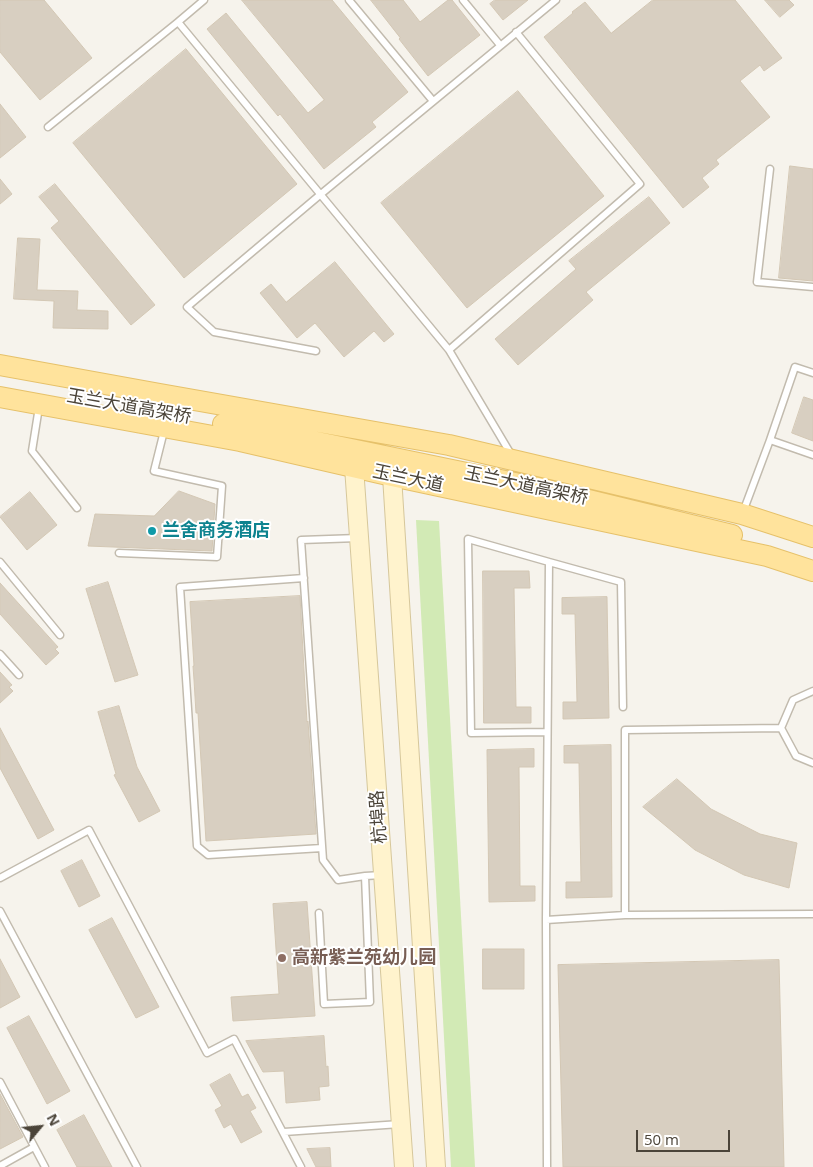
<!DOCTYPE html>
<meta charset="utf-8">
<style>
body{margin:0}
#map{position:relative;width:813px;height:1167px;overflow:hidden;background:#f6f3ec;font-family:"Open Sans",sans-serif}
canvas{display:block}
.north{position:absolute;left:15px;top:1102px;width:50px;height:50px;-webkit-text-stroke:4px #fff;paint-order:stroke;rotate:62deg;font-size:14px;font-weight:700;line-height:20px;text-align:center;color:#4b4439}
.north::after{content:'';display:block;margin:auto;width:18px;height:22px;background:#4b4439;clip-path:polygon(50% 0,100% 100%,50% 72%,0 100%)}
.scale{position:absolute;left:636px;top:1130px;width:94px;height:22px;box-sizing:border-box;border:2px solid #4b4439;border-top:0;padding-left:6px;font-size:15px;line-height:18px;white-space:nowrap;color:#4b4439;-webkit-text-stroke:4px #fff;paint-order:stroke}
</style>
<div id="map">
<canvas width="813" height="1167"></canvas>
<div class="north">N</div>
<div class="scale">50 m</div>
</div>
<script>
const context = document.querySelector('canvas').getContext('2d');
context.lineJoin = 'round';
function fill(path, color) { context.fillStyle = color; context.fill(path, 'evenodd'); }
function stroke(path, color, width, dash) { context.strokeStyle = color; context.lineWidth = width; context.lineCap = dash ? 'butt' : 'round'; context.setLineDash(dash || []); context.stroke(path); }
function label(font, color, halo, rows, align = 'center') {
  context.font = font + ' "Open Sans","Noto Sans SC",sans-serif'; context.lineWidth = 4; context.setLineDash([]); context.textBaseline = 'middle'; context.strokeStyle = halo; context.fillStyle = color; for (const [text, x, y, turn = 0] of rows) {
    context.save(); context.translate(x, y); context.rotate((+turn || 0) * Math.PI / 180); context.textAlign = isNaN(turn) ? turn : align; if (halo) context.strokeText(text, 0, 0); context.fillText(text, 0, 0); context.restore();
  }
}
const green = new Path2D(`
 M 416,520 L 439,521 L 475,1167 L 451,1167 Z`);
const building = new Path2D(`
 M 0,0 L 44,0 L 92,58 L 40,100 L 0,52 Z
 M 242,0 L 332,0 L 408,92 L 372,122 L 376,127 L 324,169 L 280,114 L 278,116 L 207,29 L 226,13 L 308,113 L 324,100 Z
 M 371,0 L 403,0 L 420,22 L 448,0 L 452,0 L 480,35 L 428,76 L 399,39 L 400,38 Z
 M 495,0 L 528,0 L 503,20 L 490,4 Z
 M 653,0 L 735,0 L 782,58 L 764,71 L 760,65 L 740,81 L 770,117 L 716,160 L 719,164 L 702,178 L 709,187 L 683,208 L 544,37 L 573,13 L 572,12 L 585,2 L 611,33 Z
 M 765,0 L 789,0 L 794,5 L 780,17 Z
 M 186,49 L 297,184 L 184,278 L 73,143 Z
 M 518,91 L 604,196 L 467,308 L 381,203 Z
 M 0,104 L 26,137 L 0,158 Z
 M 790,166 L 813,169 L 813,281 L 779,278 Z
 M 0,179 L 12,194 L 0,204 Z
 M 55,184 L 155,305 L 131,325 L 51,228 L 59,221 L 39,197 Z
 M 649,197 L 670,223 L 586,292 L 593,300 L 518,365 L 495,339 L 576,269 L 569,261 Z
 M 18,238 L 40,239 L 37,290 L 78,291 L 77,310 L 108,311 L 108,329 L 53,328 L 54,301 L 14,299 Z
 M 335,262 L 394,334 L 384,342 L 374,331 L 344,357 L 315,323 L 297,338 L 260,293 L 271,284 L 286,302 Z
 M 804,397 L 813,400 L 813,441 L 792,433 Z
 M 179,491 L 215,504 L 212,551 L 88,546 L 95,514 L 154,516 Z
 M 30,492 L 57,525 L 27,550 L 0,517 Z
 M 483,571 L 529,571 L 530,588 L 514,588 L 516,707 L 531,707 L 531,723 L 484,723 Z
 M 108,582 L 138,675 L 115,682 L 86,589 Z
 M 0,583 L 58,647 L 55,649 L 59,653 L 46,665 L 0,614 Z
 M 300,596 L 305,689 L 307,722 L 308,721 L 316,834 L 206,841 L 198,713 L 196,713 L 194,680 L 193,666 L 194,666 L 190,602 Z
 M 607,597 L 609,718 L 563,719 L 563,702 L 577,702 L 575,614 L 562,614 L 562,598 Z
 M 0,672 L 12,685 L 9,687 L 13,691 L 0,703 Z
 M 119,706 L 137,767 L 160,811 L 139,822 L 114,775 L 116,774 L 98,712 Z
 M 0,728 L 54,830 L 38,839 L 0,768 Z
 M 611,745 L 612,897 L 566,898 L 566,882 L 581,882 L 579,763 L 564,763 L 564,746 Z
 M 534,749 L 534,767 L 519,767 L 520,886 L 535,886 L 535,901 L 489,902 L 487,750 Z
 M 677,779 L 711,809 L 760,834 L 797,843 L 789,888 L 744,875 L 695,850 L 643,807 Z
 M 82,860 L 100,896 L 79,907 L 61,871 Z
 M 307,902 L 315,1016 L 233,1021 L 231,997 L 279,994 L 273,904 Z
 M 112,918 L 159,1007 L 136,1018 L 89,930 Z
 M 483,949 L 524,949 L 524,989 L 483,989 Z
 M 0,959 L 20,997 L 0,1008 Z
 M 779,960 L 784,1167 L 563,1167 L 558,965 Z
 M 29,1016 L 70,1091 L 47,1104 L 7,1028 Z
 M 324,1036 L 326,1067 L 328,1066 L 329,1086 L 319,1087 L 320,1100 L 286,1103 L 284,1071 L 263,1072 L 246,1041 Z
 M 230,1074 L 242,1097 L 248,1094 L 256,1108 L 250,1111 L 262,1132 L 241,1143 L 231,1124 L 224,1128 L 215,1110 L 222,1106 L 210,1085 Z
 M 0,1094 L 23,1137 L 0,1149 Z
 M 84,1115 L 112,1167 L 77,1167 L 57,1130 Z
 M 330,1148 L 331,1167 L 316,1167 L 307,1149 Z`);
const lane = new Path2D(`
 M 349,0 L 433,101
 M 463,0 L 500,45
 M 178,22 L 204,0
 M 48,127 L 178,22 L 449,350 L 512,456
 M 770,169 L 757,282 L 813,287
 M 449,350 L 640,184 L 516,32
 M 316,351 L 214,332 L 187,307 L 321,194 L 556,0
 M 813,373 L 795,367 L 770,440 L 813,455
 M 39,407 L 32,451 L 77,508
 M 743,512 L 770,440
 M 358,538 L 301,540 L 323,860 L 338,880 L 365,876
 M 119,553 L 217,557 L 222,486 L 154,471 L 164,431
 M 0,562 L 60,635
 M 304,578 L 180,587 L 197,846 L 208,855 L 322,848
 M 0,654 L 19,675
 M 813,691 L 793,700 L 781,728 L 796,756 L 813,763
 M 781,728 L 625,730 L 625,915 L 813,914
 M 547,732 L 471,733 L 468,539 L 549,562
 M 0,878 L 89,830 L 207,1053 L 234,1039 L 301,1167
 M 0,911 L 137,1167
 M 319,913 L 324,1004 L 370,1002 L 365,876 L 382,875
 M 546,920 L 549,562 L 621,582 L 623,707
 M 0,1082 L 45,1167
 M 284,1132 L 400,1124
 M 0,1166 L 34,1147
 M 547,1167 L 546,920 L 625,915`);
const secondary = new Path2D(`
 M 354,467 L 404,1167
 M 392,476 L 436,1167`);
const primary = new Path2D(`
 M 0,365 L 160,394 L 449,445 L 742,514 L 813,537
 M 0,397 L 240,441 L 392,476 L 767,556 L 813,571
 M 223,424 L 298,438 L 539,488 L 732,535`);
const markers = [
 [152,531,5,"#0f9aa8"],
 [282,958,5,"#8d6e63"]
];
const streetNames = [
 ["玉兰大道高架桥",129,407,10],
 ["玉兰大道",408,479,12],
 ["玉兰大道高架桥",526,486,12],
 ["杭埠路",379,817,-94]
];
const cultureNames = [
 ["兰舍商务酒店",162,531]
];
const educationNames = [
 ["高新紫兰苑幼儿园",292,958]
];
fill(green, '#d2eab5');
fill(building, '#d8cfc1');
stroke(building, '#d3c7b4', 1);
stroke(lane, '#c2bbae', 9);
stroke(secondary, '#d6c79b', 20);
stroke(primary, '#e6c16a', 22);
stroke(lane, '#fff', 6);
stroke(secondary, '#fff3cd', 18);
stroke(primary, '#ffe39c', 20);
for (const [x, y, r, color] of markers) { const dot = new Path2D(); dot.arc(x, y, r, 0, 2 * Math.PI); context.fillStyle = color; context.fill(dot); stroke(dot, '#fff', 2); }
label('18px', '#4b4439', '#fff', streetNames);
label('bold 18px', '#0d838f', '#fff', cultureNames, 'left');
label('bold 18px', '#785e54', '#fff', educationNames, 'left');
</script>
